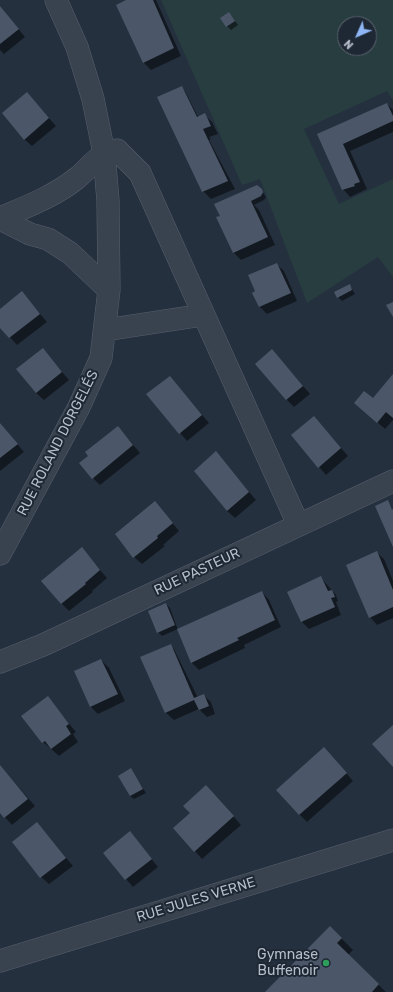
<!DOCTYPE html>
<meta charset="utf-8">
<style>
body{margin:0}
#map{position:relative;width:393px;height:992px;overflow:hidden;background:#25303f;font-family:Rubik,sans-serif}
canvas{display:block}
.north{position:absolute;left:337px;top:16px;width:40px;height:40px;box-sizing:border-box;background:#1e2734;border:1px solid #5b6370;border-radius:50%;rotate:225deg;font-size:11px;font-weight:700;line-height:16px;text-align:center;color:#b6bdca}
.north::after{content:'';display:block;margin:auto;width:14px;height:18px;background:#8eb6f6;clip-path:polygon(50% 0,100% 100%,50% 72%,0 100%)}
</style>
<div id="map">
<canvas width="393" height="992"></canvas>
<div class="north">N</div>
</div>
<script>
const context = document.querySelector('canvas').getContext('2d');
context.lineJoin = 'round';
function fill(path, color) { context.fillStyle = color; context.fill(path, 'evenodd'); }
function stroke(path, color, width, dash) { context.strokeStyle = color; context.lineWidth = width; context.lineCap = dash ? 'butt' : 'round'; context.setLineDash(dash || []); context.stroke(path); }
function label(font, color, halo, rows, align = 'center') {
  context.font = font + ' Rubik,sans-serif'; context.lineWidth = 4; context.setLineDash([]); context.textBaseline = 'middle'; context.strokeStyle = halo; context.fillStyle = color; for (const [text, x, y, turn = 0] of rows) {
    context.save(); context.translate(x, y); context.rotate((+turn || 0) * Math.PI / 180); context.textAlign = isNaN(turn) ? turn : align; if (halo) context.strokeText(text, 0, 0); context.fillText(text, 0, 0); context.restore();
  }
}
const green = new Path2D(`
 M 161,0 L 393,0 L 393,100 L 387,91 L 304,129 L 339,204 L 393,179 L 393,277 L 378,257 L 307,303 L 260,179 L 242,185 ZM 345,24 L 369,24 L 369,48 L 345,48 Z`);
const shadow = new Path2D(`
 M 128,0 L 156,0 L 181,56 L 151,70 L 143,62 Z
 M 0,6 L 25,37 L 4,54 L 0,50 Z
 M 229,13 L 238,25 L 231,30 L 227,26 Z
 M 181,87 L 185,91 L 197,115 L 199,117 L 204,115 L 212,122 L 218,134 L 209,137 L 211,139 L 209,140 L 235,189 L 211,199 L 203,191 L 191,166 Z
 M 34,101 L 56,126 L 32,146 L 24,139 Z
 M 387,104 L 393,110 L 393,132 L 350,151 L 367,189 L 350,197 L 343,189 L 318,135 Z
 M 261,190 L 266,197 L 264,200 L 254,205 L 259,210 L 275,245 L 241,260 L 233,252 L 218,218 Z
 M 276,264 L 284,271 L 297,301 L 267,314 L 260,307 L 253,293 L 257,292 Z
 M 350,286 L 355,294 L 342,301 L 338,297 Z
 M 22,293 L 47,322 L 17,345 L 0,326 L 0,310 Z
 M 43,350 L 69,380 L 44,400 L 36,393 Z
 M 279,358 L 310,394 L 294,407 L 286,399 Z
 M 393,375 L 393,420 L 385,429 L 355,403 L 373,399 Z
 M 170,377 L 209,423 L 187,441 L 148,395 Z
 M 0,423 L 24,452 L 0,471 Z
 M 321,425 L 348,456 L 326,475 L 319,467 Z
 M 125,435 L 140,453 L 100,485 L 93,478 Z
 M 216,453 L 256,500 L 235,518 L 227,511 Z
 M 155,502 L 179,531 L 163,545 L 165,546 L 142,564 L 134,557 Z
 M 82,549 L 107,578 L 92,591 L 93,592 L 69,611 L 61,603 Z
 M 376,552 L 384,559 L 393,581 L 393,618 L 377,625 L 370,617 Z
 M 321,578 L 336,595 L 338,601 L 336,602 L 341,615 L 309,629 L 302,622 Z
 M 262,592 L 269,600 L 281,627 L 244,645 L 245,648 L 199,670 L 192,663 L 178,629 L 162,636 L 158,632 L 166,604 L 170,608 L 178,630 Z
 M 170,645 L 174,649 L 198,698 L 203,695 L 211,702 L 215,714 L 207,717 L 199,709 L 174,720 L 166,713 L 142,657 Z
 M 101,660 L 109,668 L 125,701 L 98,714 L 91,707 L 75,672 Z
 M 47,697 L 76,732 L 73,734 L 78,742 L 59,756 L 43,742 Z
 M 332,756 L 353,781 L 307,822 L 299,814 Z
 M 0,766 L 35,806 L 12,825 L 0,812 Z
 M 131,770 L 146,793 L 134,799 L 130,796 Z
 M 214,794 L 241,825 L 202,859 L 174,828 Z
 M 37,823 L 73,866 L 49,884 L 41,877 Z
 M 130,833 L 158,867 L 133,887 L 126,879 Z
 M 330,927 L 353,950 L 348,955 L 386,992 L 267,992 Z`);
const building = new Path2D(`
 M 126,0 L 153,0 L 174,48 L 143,63 L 116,5 Z
 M 0,6 L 19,29 L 0,44 Z
 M 229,12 L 235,21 L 226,27 L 220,18 Z
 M 182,86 L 197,117 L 205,113 L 211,126 L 203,129 L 228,181 L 202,192 L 157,97 Z
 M 27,92 L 49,118 L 24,140 L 2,113 Z
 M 387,103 L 393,116 L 393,121 L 343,144 L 360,182 L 354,184 L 355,186 L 342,190 L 317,134 Z
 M 257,185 L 262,189 L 263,192 L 261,196 L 251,201 L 268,237 L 233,253 L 216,217 L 220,216 L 214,204 Z
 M 277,263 L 291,293 L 259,307 L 252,293 L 255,291 L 248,275 Z
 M 350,284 L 352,290 L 337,298 L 334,292 Z
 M 22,291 L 40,314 L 9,338 L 0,328 L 0,309 Z
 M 393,302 L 393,317 L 386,305 Z
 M 43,348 L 62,372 L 36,393 L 16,369 Z
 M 272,349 L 303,386 L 286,400 L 255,364 Z
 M 393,374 L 393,418 L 386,412 L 377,423 L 354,403 L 364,391 L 373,398 Z
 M 170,376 L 202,415 L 179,434 L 146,394 Z
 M 314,416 L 341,448 L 318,468 L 291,435 Z
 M 0,423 L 18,444 L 0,458 Z
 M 118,426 L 133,445 L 92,479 L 79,463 L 88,456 L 85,452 Z
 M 216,451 L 249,492 L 227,511 L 194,471 Z
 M 388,500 L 392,510 L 393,509 L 393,547 L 375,506 Z
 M 155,501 L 173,523 L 157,536 L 158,538 L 133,558 L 115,534 Z
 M 82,547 L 100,570 L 85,583 L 86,584 L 61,604 L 41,581 Z
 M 377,551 L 393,590 L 393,607 L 369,618 L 346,565 Z
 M 321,576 L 328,591 L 332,590 L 335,597 L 331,598 L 335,607 L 301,622 L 287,592 Z
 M 262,591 L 275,620 L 237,638 L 239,640 L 191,663 L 177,629 Z
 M 166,603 L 175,625 L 157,633 L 148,611 Z
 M 171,644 L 194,698 L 204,694 L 209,706 L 199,710 L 194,700 L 165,713 L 140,657 Z
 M 101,659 L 118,694 L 90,707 L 74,671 Z
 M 48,696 L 69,724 L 66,726 L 71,734 L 51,749 L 45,741 L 42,743 L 21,716 Z
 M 393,725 L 393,767 L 372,744 Z
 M 324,747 L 347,773 L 299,815 L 276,790 Z
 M 0,765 L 28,799 L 4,818 L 0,813 Z
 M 131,768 L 143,789 L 130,796 L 118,776 Z
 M 206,785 L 234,816 L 194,852 L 173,828 L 190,813 L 183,806 Z
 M 37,822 L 66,858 L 40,878 L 12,842 Z
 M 130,831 L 152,859 L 125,880 L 103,853 Z
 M 330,926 L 342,938 L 337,943 L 379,984 L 372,992 L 265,992 Z`);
const minor = new Path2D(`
 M 0,218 C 26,207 55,196 77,178 C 92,166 96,155 117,150 L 140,173 L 298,524
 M 0,219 L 30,234 L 48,239 L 70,253 L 109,290
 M 105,330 L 203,315
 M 0,554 L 79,407 L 101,358 L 109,290 L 108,201 L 104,153 L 93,99 L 77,47 L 56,0
 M 0,662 L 43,645 L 393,481
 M 0,961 L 393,840`);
const markers = [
 [326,963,4,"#2e9e5b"]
];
const streetNames = [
 ["RUE ROLAND DORGELÉS",58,443,-63],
 ["RUE PASTEUR",197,572,-25],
 ["RUE JULES VERNE",196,900,-17]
];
const poiNames = [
 ["Gymnase",318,955],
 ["Buffenoir",318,971]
];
fill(green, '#273d40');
fill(shadow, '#0007');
fill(building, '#4b5768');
stroke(minor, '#57606d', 23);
stroke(minor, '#39424f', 22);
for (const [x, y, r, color] of markers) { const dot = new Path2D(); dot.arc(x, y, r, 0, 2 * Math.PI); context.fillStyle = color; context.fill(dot); stroke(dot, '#1e2734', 1.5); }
label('14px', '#b6bdca', '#1e2734', streetNames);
label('14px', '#b6bdca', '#1e2734', poiNames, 'right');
</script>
